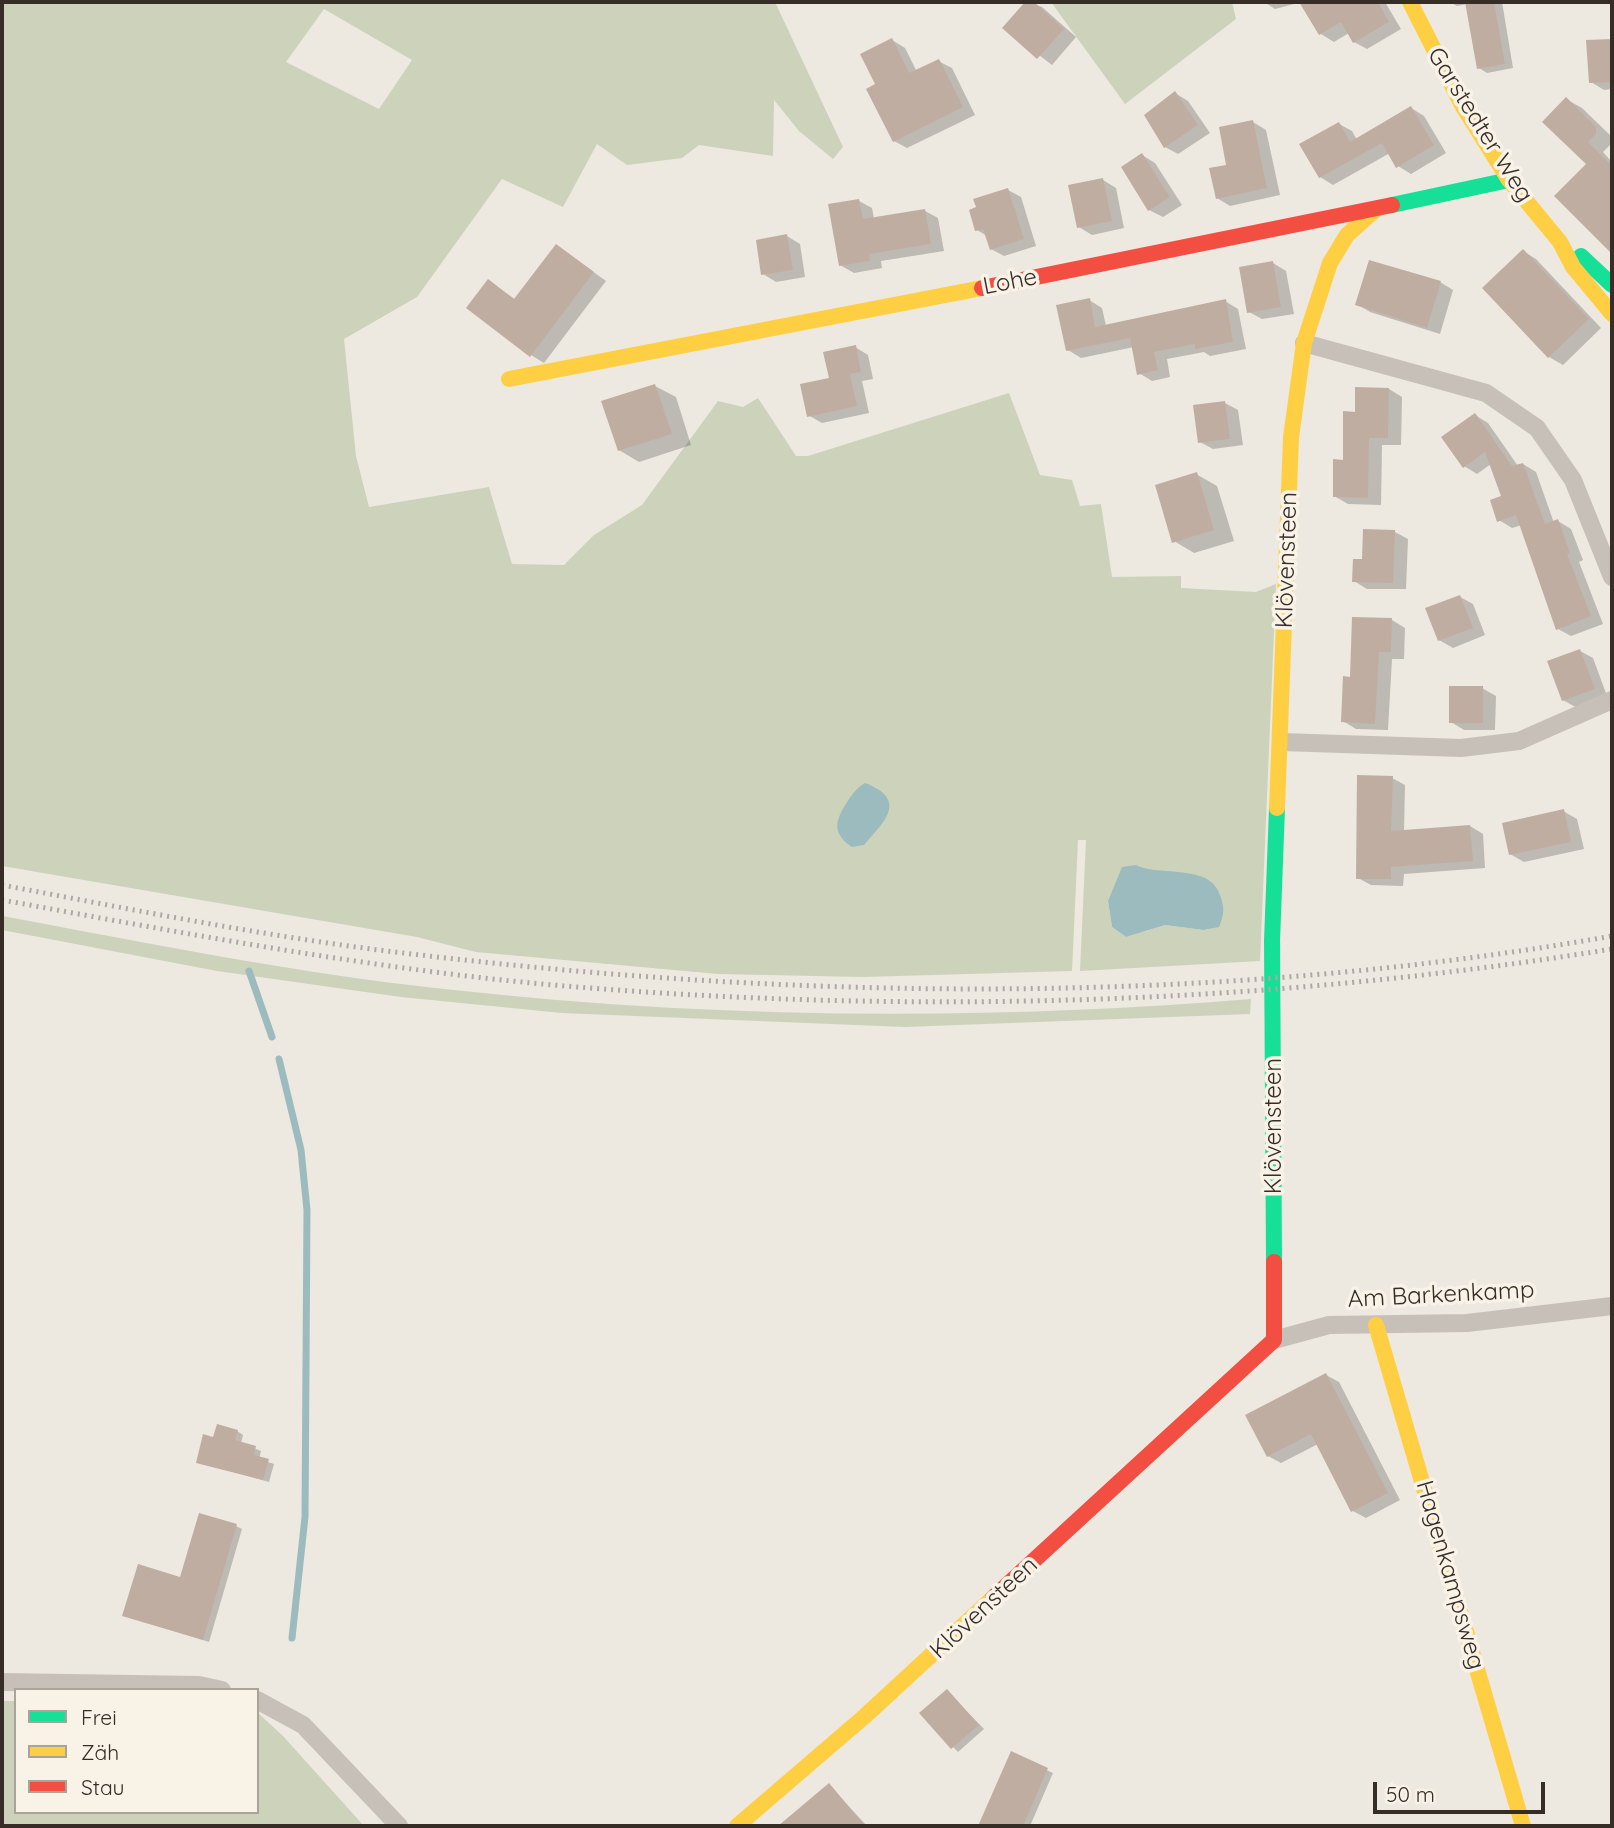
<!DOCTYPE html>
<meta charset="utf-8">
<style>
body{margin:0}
#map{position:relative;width:1614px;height:1828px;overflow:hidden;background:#ede8e0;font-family:Quicksand,sans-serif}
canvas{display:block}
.frame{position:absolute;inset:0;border:4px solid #362d27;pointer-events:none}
.legend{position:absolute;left:14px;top:1688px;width:245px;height:126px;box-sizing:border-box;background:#f9f2e7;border:2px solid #aba39a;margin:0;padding:9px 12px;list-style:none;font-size:21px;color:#362d27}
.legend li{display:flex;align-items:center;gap:14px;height:35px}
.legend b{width:35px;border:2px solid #aba39a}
.scale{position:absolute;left:1373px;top:1782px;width:172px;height:32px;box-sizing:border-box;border:4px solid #362d27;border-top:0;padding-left:9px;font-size:21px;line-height:24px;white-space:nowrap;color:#362d27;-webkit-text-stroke:5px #f9f2e7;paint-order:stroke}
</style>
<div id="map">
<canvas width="1614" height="1828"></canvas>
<div class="frame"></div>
<ul class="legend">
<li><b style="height:9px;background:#16e098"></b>Frei</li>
<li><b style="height:9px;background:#ffcf43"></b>Zäh</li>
<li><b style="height:9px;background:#f24e42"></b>Stau</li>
</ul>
<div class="scale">50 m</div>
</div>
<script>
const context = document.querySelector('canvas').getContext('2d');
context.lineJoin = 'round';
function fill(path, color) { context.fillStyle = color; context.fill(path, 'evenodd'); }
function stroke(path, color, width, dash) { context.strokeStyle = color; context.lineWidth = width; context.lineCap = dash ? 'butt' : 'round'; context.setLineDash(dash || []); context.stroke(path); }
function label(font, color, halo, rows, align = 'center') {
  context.font = font + ' Quicksand,sans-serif'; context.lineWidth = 7; context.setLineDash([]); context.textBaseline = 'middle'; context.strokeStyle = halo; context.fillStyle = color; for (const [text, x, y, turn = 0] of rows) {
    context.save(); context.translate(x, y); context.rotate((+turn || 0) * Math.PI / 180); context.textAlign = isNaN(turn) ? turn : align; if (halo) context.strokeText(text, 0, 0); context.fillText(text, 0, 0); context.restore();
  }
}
const green = new Path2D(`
 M 2,2 L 775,2 L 843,147 L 833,159 L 799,131 L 774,100 L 773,156 L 699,145 L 682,158 L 627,165 L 597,144 L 563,207 L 502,179 L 417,297 L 344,339 L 356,456 L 369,507 L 489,487 L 512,564 L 564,565 L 594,535 L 642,505 L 718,401 L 743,407 L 758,398 L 796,456 L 808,456 L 1009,393 L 1040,475 L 1072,480 L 1080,506 L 1101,504 L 1112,577 L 1181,576 L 1181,588 L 1256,592 L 1276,584 L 1260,961 L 1080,971 L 1086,840 L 1078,840 L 1072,971 L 863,977 L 718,974 L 476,952 L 417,937 L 2,866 ZM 324,9 L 412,60 L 379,109 L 286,62 ZM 1136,865 L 1149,872 L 1203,930 L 1165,925 L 1126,937 L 1112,927 L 1108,901 Z
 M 1051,2 L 1232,2 L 1236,19 L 1125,104 Z
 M 2,916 C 148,943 295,973 444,989 C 712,1019 982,1021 1251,999 L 1250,1014 L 905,1027 L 562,1013 L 401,997 L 217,971 L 2,930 Z
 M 2,1701 L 16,1701 L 16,1812 L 257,1812 L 257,1712 L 283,1736 L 364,1826 L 2,1826 Z`);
const water = new Path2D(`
 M 865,783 C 909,800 884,822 864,845 L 852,847 C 830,832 836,819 849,799 C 854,792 858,787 865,783 Z
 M 1136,865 C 1159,877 1210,863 1220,895 C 1225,909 1224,914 1219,927 L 1203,930 L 1165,925 L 1126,937 L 1112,927 L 1108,901 L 1122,867 Z`);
const shadow = new Path2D(`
 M 1027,2 L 1042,7 L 1076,37 L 1052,65 L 1004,28 Z
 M 1264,2 L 1385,2 L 1401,29 L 1367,49 L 1354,42 L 1349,33 L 1334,42 L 1321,34 L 1302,2 L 1275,9 Z
 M 1450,2 L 1502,2 L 1513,68 L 1487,73 L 1479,68 L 1467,4 L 1457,6 Z
 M 892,40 L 905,48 L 917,72 L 938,61 L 952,68 L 975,115 L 907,148 L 894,141 Z
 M 1612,40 L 1612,89 L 1604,90 L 1591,82 L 1588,42 Z
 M 1175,93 L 1188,101 L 1210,133 L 1178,154 L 1165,147 Z
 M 1566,99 L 1582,108 L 1612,137 L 1612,143 L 1603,152 L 1612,162 L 1612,251 L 1556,196 L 1588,164 Z
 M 1411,108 L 1424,116 L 1446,153 L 1411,174 L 1398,166 L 1390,153 L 1333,185 L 1320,177 L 1339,124 L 1352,131 L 1357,140 Z
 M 1253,122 L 1266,130 L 1280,195 L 1230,206 L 1217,198 Z
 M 1142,155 L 1155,163 L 1182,205 L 1163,217 L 1149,210 Z
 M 1103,180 L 1116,188 L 1124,228 L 1092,235 L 1079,227 Z
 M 1008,190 L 1021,197 L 1036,246 L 1004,256 L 991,249 L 987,236 L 977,230 Z
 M 859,201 L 872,208 L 874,219 L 925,211 L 938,218 L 944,251 L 881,261 L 882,268 L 854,273 L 840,265 Z
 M 787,236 L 800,244 L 805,277 L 776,282 L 763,274 Z
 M 557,246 L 606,281 L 544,363 L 531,355 L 488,281 L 516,300 Z
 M 1523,251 L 1536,259 L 1601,328 L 1563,365 L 1549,357 L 1484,288 Z
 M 1273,263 L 1286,271 L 1294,314 L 1262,319 L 1249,312 Z
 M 1440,282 L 1453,290 L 1440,334 L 1370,312 L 1357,304 Z
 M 1089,300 L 1102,308 L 1106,326 L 1225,301 L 1238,309 L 1246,349 L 1210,356 L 1204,352 L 1167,359 L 1170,377 L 1152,381 L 1139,373 L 1134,347 L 1081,358 L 1068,350 Z
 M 855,347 L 868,355 L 873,379 L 862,381 L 869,413 L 822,423 L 808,415 Z
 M 655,386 L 676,397 L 691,445 L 639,462 L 619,450 Z
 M 1389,389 L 1402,397 L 1401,445 L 1382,445 L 1381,505 L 1348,504 L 1334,496 L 1356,413 Z
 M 1225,403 L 1238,410 L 1243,445 L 1213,449 L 1200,442 Z
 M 1475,415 L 1488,423 L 1518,466 L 1523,464 L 1536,472 L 1554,523 L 1558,521 L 1571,529 L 1583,560 L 1579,562 L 1603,624 L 1571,636 L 1558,629 L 1522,525 L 1512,528 L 1499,520 L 1503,497 L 1491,464 L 1477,474 L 1464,466 Z
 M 1196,474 L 1217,486 L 1234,541 L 1194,553 L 1174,541 Z
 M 1395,532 L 1408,539 L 1406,589 L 1367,589 L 1354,581 Z
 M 1460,597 L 1473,604 L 1485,635 L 1453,648 L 1439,640 Z
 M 1392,620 L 1405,628 L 1404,659 L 1392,659 L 1388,730 L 1356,729 L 1343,721 L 1352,679 Z
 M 1580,651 L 1593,658 L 1607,696 L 1577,708 L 1563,700 Z
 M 1482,688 L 1496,696 L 1495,730 L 1464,730 L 1451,722 Z
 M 1392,778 L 1405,785 L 1404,831 L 1470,826 L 1483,834 L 1485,868 L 1404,874 L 1403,886 L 1371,885 L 1358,878 Z
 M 1563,811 L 1577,819 L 1584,849 L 1524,862 L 1510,854 Z
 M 1326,1375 L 1339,1382 L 1400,1500 L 1366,1518 L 1353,1511 L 1318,1444 L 1281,1463 L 1268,1456 Z
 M 237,1431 L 243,1435 L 241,1443 L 261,1451 L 259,1459 L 274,1464 L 269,1482 L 198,1462 L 214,1439 Z
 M 236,1526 L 242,1529 L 209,1642 L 124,1615 L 181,1579 Z
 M 947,1691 L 984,1729 L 958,1752 L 921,1714 Z
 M 1012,1754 L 1053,1773 L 1030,1826 L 980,1826 Z
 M 829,1785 L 867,1826 L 780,1826 Z`);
const stream = new Path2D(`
 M 249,971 L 272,1037
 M 279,1059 L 301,1150 L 307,1210 L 305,1517 L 292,1638`);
const building = new Path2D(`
 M 1025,2 L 1034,2 L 1064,29 L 1037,59 L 1002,28 Z
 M 1299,2 L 1378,2 L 1389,22 L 1353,43 L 1341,22 L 1319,35 Z
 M 1465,2 L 1494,2 L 1505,64 L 1477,69 Z
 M 892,38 L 909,73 L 939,59 L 963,107 L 893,142 L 866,89 L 875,84 L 860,54 Z
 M 1612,39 L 1612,82 L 1589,83 L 1586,40 Z
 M 1175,91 L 1198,125 L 1164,148 L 1144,115 Z
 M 1566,97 L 1596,127 L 1596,134 L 1588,142 L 1612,166 L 1612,254 L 1554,196 L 1586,164 L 1542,122 Z
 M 1411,106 L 1434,145 L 1396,168 L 1382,143 L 1319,178 L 1299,144 L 1339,122 L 1350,142 Z
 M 1253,120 L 1267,188 L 1216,199 L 1209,168 L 1226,165 L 1219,127 Z
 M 1142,153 L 1170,197 L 1148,211 L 1121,167 Z
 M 1103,178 L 1112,221 L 1077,228 L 1068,185 Z
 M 1008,188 L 1024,239 L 990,250 L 983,229 L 975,231 L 969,210 L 976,207 L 973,199 Z
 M 859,199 L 863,219 L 925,209 L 931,244 L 869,254 L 870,261 L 839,266 L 828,204 Z
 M 787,234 L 793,270 L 761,275 L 756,240 Z
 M 556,244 L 594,272 L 530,357 L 466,308 L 488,279 L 514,299 Z
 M 1523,249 L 1589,319 L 1548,358 L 1482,288 Z
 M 1369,260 L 1441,281 L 1427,328 L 1355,305 Z
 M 1273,261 L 1281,307 L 1247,313 L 1239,267 Z
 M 1090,298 L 1095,327 L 1226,299 L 1233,342 L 1195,349 L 1195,344 L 1154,352 L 1158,370 L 1137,375 L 1130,338 L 1066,351 L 1056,305 Z
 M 856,345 L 861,372 L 850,374 L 857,406 L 807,417 L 800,384 L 829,378 L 823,352 Z
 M 655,384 L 672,434 L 618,451 L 601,401 Z
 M 1355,387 L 1389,388 L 1388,438 L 1369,438 L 1368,498 L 1333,497 L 1333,459 L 1343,460 L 1343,411 L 1355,412 Z
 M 1225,401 L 1230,439 L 1198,443 L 1193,405 Z
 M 1475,413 L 1512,466 L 1523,463 L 1545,524 L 1558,519 L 1570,553 L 1567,554 L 1591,616 L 1556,630 L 1516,515 L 1497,522 L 1490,500 L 1501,496 L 1485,452 L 1463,468 L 1441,437 Z
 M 1197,472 L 1214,530 L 1172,543 L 1155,485 Z
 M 1363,529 L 1395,530 L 1393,583 L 1352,582 L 1353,559 L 1362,559 Z
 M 1460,595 L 1473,628 L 1438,641 L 1425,608 Z
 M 1352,617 L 1392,618 L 1391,652 L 1379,652 L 1375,724 L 1341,722 L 1343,676 L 1350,677 Z
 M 1580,649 L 1595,689 L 1562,701 L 1547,661 Z
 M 1449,686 L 1483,686 L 1483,723 L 1449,723 Z
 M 1357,775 L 1393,776 L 1391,831 L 1470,825 L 1473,861 L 1391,867 L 1391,879 L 1356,879 Z
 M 1564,809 L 1571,842 L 1509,855 L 1502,823 Z
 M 1326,1373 L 1388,1493 L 1351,1512 L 1311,1434 L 1267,1457 L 1245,1415 Z
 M 217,1424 L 238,1430 L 235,1440 L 256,1446 L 254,1455 L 269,1459 L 263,1480 L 196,1463 L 203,1434 L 213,1437 Z
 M 199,1513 L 237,1524 L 203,1640 L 122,1616 L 138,1564 L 180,1577 Z
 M 947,1689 L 979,1725 L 951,1749 L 919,1713 Z
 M 1011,1751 L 1048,1768 L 1023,1826 L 978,1826 Z
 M 829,1783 L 865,1826 L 778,1826 Z`);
const street = new Path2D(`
 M 1304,343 L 1486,393 L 1537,428 L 1573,480 L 1612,577
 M 1282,742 L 1461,748 L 1519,741 L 1612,700
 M 1274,1340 L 1329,1325 L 1467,1323 L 1612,1306
 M 2,1682 L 199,1685 L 222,1690
 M 257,1700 L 303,1725 L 399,1826`);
const fast = new Path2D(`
 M 1392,205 L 1509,180
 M 1581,256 L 1612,285
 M 1274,1262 L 1272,941 L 1277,808`);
const slow = new Path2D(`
 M 1410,2 L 1462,105 L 1509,180 L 1560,242 L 1573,267 L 1612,314
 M 509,379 L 982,288
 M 1277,808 L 1291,437 L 1304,343 L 1330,263 L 1347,235 L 1375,210
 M 1376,1325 L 1523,1826
 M 737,1826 L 865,1716 L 993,1598`);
const jam = new Path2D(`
 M 982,288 L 1392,205
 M 993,1598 L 1274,1340 L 1274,1262`);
const rail = new Path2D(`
 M 2,885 C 130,909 258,935 387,951 C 791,1001 1210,1007 1612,936
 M 2,900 C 189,934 376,970 565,986 C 914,1015 1266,1005 1612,949`);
const streetNames = [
 ["Garstedter Weg",1480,125,58],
 ["Lohe",1010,282,-11],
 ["Klövensteen",1287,560,-88],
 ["Klövensteen",1274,1126,-90],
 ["Am Barkenkamp",1441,1295,-3],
 ["Hagenkampsweg",1450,1575,74],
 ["Klövensteen",984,1608,-43]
];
fill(green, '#ccd3ba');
fill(water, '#9cbbbe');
fill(shadow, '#0003');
stroke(stream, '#9cbbbe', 7);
fill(building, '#c0ada1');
stroke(street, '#c6c0b9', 18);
stroke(fast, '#16e098', 16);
stroke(slow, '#ffcf43', 16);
stroke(jam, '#f24e42', 16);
stroke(rail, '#ada8a4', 5, [2, 5]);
label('24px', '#362d27', '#f9f2e7', streetNames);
</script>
